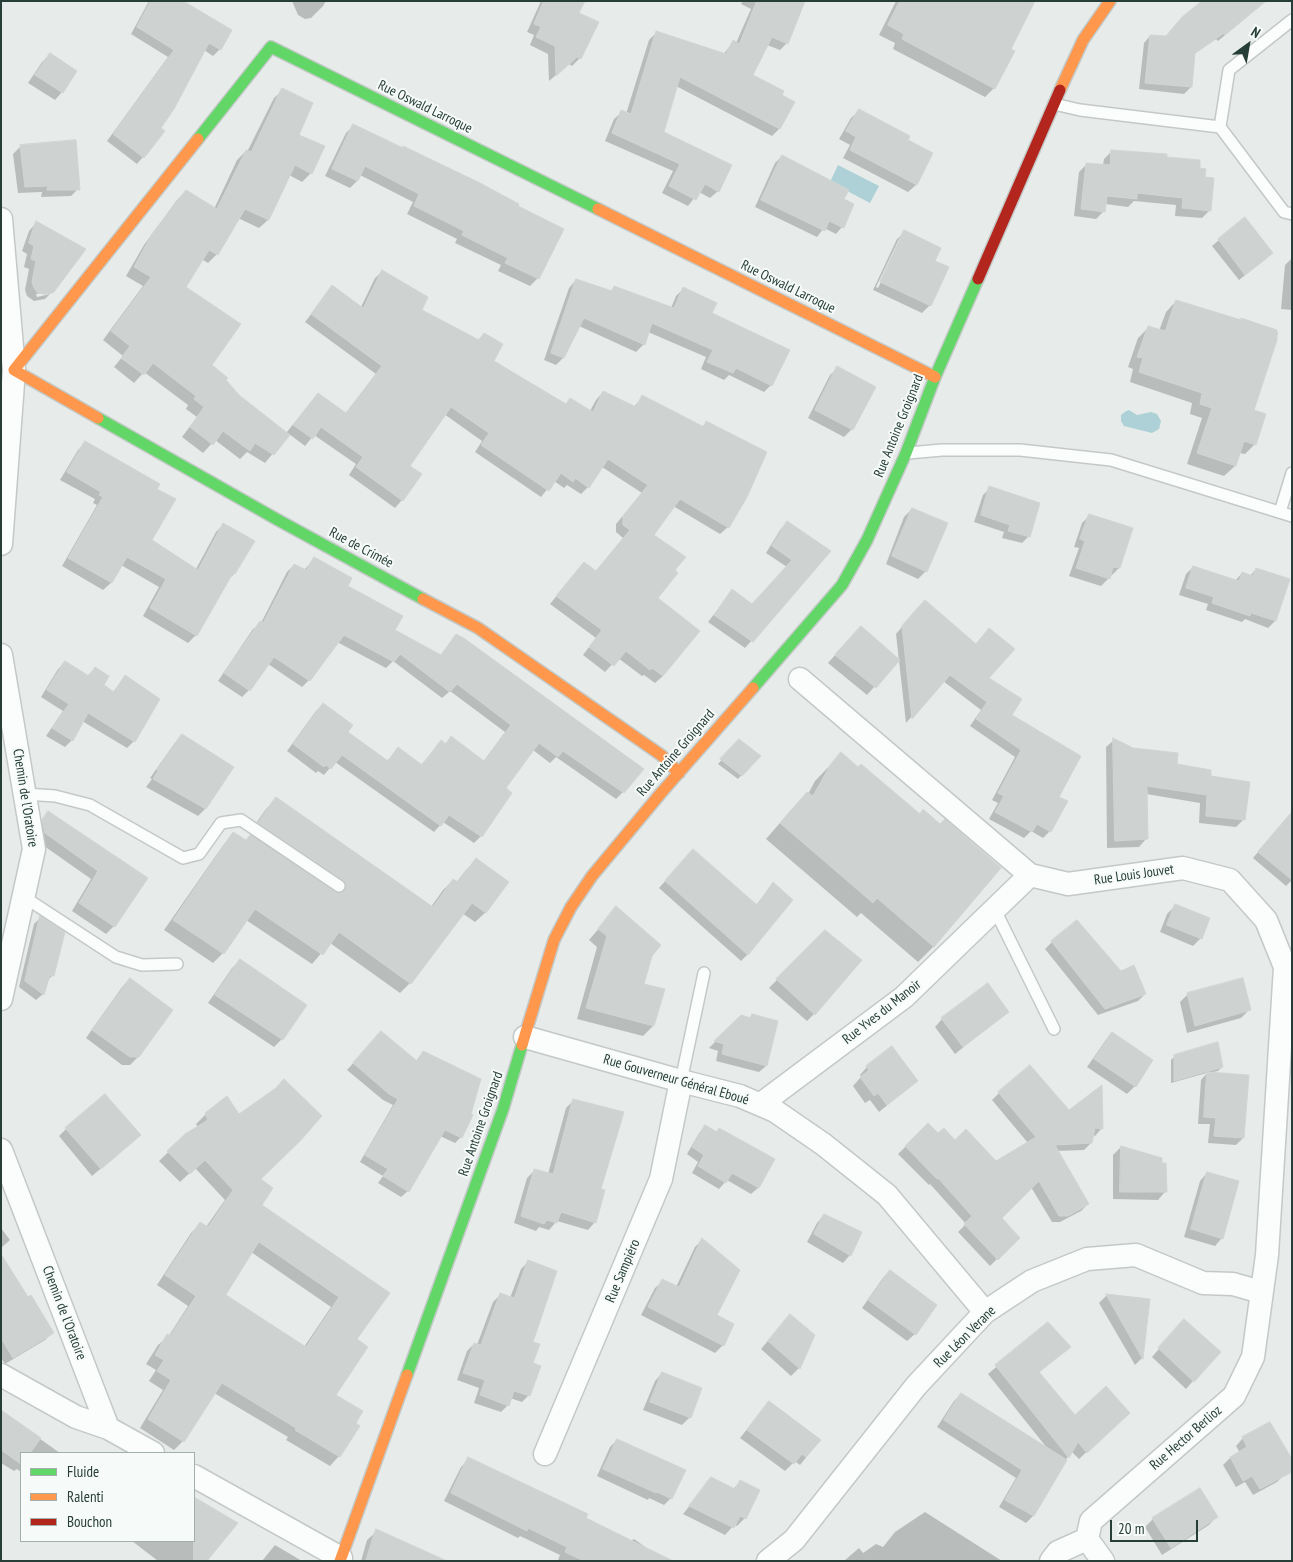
<!DOCTYPE html>
<meta charset="utf-8">
<style>
body{margin:0}
#map{position:relative;width:1293px;height:1562px;overflow:hidden;background:#e7ecea;font-family:"PT Sans Narrow",sans-serif}
canvas{display:block}
.frame{position:absolute;inset:0;border:2px solid #263e37;pointer-events:none}
.legend{position:absolute;left:20px;top:1452px;width:175px;height:90px;box-sizing:border-box;background:#f6faf8;border:1px solid #a3afab;margin:0;padding:6px 9px;list-style:none;font-size:15px;color:#263e37}
.legend li{display:flex;align-items:center;gap:10px;height:25px}
.legend b{width:25px;border:1px solid #a3afab}
.north{position:absolute;left:1223px;top:20px;width:50px;height:50px;-webkit-text-stroke:4px #f6faf8;paint-order:stroke;rotate:32deg;font-size:14px;font-weight:700;line-height:20px;text-align:center;color:#263e37}
.north::after{content:'';display:block;margin:auto;width:18px;height:22px;background:#263e37;clip-path:polygon(50% 0,100% 100%,50% 72%,0 100%)}
.scale{position:absolute;left:1110px;top:1520px;width:88px;height:22px;box-sizing:border-box;border:2px solid #263e37;border-top:0;padding-left:6px;font-size:15px;line-height:18px;white-space:nowrap;color:#263e37;-webkit-text-stroke:4px #f6faf8;paint-order:stroke}
</style>
<div id="map">
<canvas width="1293" height="1562"></canvas>
<div class="frame"></div>
<ul class="legend">
<li><b style="height:6px;background:#63d668"></b>Fluide</li>
<li><b style="height:6px;background:#ff974d"></b>Ralenti</li>
<li><b style="height:6px;background:#b3261e"></b>Bouchon</li>
</ul>
<div class="north">N</div>
<div class="scale">20 m</div>
</div>
<script>
const context = document.querySelector('canvas').getContext('2d');
context.lineJoin = 'round';
function fill(path, color) { context.fillStyle = color; context.fill(path, 'evenodd'); }
function stroke(path, color, width, dash) { context.strokeStyle = color; context.lineWidth = width; context.lineCap = dash ? 'butt' : 'round'; context.setLineDash(dash || []); context.stroke(path); }
function label(font, color, halo, rows, align = 'center') {
  context.font = font + ' "PT Sans Narrow",sans-serif'; context.lineWidth = 4; context.setLineDash([]); context.textBaseline = 'middle'; context.strokeStyle = halo; context.fillStyle = color; for (const [text, x, y, turn = 0] of rows) {
    context.save(); context.translate(x, y); context.rotate((+turn || 0) * Math.PI / 180); context.textAlign = isNaN(turn) ? turn : align; if (halo) context.strokeText(text, 0, 0); context.fillText(text, 0, 0); context.restore();
  }
}
const water = new Path2D(`
 M 838,165 L 879,186 L 870,203 L 830,182 Z
 M 1129,410 L 1137,415 L 1151,412 L 1157,414 L 1161,421 L 1159,429 L 1152,433 L 1124,426 L 1121,421 L 1121,415 L 1126,411 Z`);
const shadow = new Path2D(`
 M 149,1 L 181,1 L 220,49 L 213,56 L 204,50 L 143,157 L 137,164 L 107,141 L 168,57 L 131,34 Z
 M 292,1 L 326,1 L 323,6 L 311,18 L 305,19 L 298,15 Z
 M 541,1 L 567,1 L 578,13 L 580,58 L 572,66 L 569,64 L 549,81 L 548,54 L 530,45 L 534,35 L 527,32 Z
 M 743,1 L 804,1 L 787,43 L 780,50 L 767,45 L 752,76 L 780,96 L 793,102 L 779,129 L 772,136 L 676,86 L 663,132 L 718,191 L 710,198 L 699,192 L 688,206 L 662,193 L 673,171 L 605,141 L 614,119 L 622,112 L 626,114 L 649,40 L 657,32 L 723,55 L 733,42 L 736,43 L 751,9 L 741,4 Z
 M 896,1 L 1033,1 L 1009,49 L 994,88 L 985,97 L 893,49 L 895,43 L 879,35 Z
 M 1266,1 L 1218,41 L 1216,39 L 1193,55 L 1191,87 L 1184,94 L 1139,89 L 1144,43 L 1150,36 L 1165,37 Z
 M 50,55 L 62,92 L 55,100 L 28,83 L 42,62 Z
 M 283,90 L 311,173 L 302,182 L 289,175 L 268,220 L 259,228 L 238,218 L 217,254 L 208,263 L 201,259 L 184,287 L 210,365 L 223,384 L 286,433 L 311,402 L 345,414 L 376,374 L 305,322 L 332,287 L 361,307 L 375,278 L 383,271 L 420,311 L 477,341 L 484,334 L 492,361 L 566,405 L 590,411 L 596,400 L 603,392 L 634,407 L 643,396 L 702,427 L 707,422 L 728,527 L 720,534 L 673,506 L 652,535 L 673,570 L 656,599 L 663,676 L 655,683 L 644,675 L 642,676 L 618,658 L 605,672 L 583,655 L 596,638 L 550,604 L 577,571 L 595,572 L 623,538 L 616,532 L 616,524 L 642,493 L 602,467 L 588,487 L 581,494 L 567,485 L 564,488 L 554,481 L 541,497 L 475,452 L 482,441 L 444,414 L 408,466 L 402,500 L 395,508 L 349,475 L 356,464 L 314,435 L 305,446 L 289,434 L 265,463 L 247,452 L 240,459 L 215,440 L 203,453 L 182,437 L 197,417 L 186,409 L 188,405 L 144,372 L 134,383 L 114,367 L 123,356 L 103,340 L 143,286 L 126,276 L 144,245 L 177,200 L 186,191 L 214,209 L 237,160 L 246,151 L 247,152 L 274,98 Z
 M 859,111 L 907,140 L 916,185 L 908,192 L 843,158 L 850,145 L 839,139 L 851,118 Z
 M 353,126 L 538,278 L 530,286 L 498,271 L 501,265 L 455,243 L 457,239 L 407,214 L 413,202 L 360,175 L 357,181 L 350,188 L 325,176 L 346,133 Z
 M 20,147 L 78,189 L 71,196 L 41,197 L 42,192 L 18,193 L 13,154 Z
 M 1112,151 L 1166,158 L 1198,170 L 1204,179 L 1210,210 L 1202,218 L 1175,216 L 1176,205 L 1134,201 L 1128,207 L 1105,204 L 1104,211 L 1096,219 L 1074,216 L 1079,172 L 1087,164 L 1103,165 L 1104,159 Z
 M 782,156 L 842,200 L 842,227 L 836,234 L 824,228 L 817,237 L 755,207 L 775,163 Z
 M 1245,218 L 1266,259 L 1239,280 L 1212,246 Z
 M 36,223 L 53,291 L 36,294 L 37,297 L 50,294 L 45,299 L 34,301 L 27,296 L 25,290 L 29,269 L 24,267 L 27,254 L 22,251 L 29,231 Z
 M 905,232 L 933,261 L 930,305 L 922,313 L 873,290 L 897,239 ZM 899,239 L 902,239 L 878,288 L 876,287 Z
 M 1292,258 L 1292,310 L 1281,309 L 1285,265 Z
 M 576,280 L 610,292 L 614,287 L 671,308 L 676,296 L 683,289 L 710,314 L 771,385 L 764,392 L 729,375 L 724,380 L 701,369 L 706,357 L 648,332 L 644,344 L 636,352 L 579,326 L 563,358 L 556,365 L 544,360 L 569,288 Z
 M 1176,301 L 1278,333 L 1253,411 L 1255,444 L 1245,454 L 1239,453 L 1235,466 L 1224,476 L 1187,464 L 1202,418 L 1190,414 L 1192,403 L 1130,382 L 1133,369 L 1128,367 L 1138,338 L 1149,327 L 1159,331 L 1166,312 Z
 M 838,368 L 852,429 L 844,437 L 808,418 L 830,375 Z
 M 85,443 L 155,489 L 150,541 L 196,569 L 216,532 L 223,525 L 234,574 L 228,580 L 196,635 L 188,643 L 143,616 L 159,587 L 121,565 L 111,583 L 103,590 L 62,566 L 97,505 L 93,503 L 95,499 L 60,480 L 78,450 Z
 M 990,488 L 1029,536 L 1022,543 L 1002,538 L 1004,532 L 974,522 L 983,495 Z
 M 912,509 L 926,571 L 918,579 L 886,564 L 904,517 Z
 M 1090,515 L 1119,568 L 1101,586 L 1069,576 L 1079,548 L 1074,547 L 1082,523 Z
 M 787,523 L 830,552 L 745,648 L 708,622 L 732,591 L 752,605 L 787,567 L 766,553 L 780,530 Z
 M 314,559 L 393,631 L 440,656 L 456,635 L 623,792 L 616,799 L 556,757 L 550,763 L 533,750 L 505,789 L 481,836 L 474,843 L 443,822 L 434,832 L 335,762 L 324,775 L 318,771 L 316,773 L 287,751 L 316,711 L 323,704 L 346,732 L 387,761 L 398,749 L 421,765 L 441,742 L 445,744 L 451,738 L 483,762 L 505,732 L 450,691 L 442,698 L 393,661 L 386,668 L 337,642 L 309,680 L 302,687 L 268,664 L 249,690 L 242,697 L 218,681 L 253,629 L 261,623 L 287,572 L 294,565 L 304,570 Z
 M 1193,567 L 1235,581 L 1242,573 L 1250,576 L 1256,569 L 1275,621 L 1268,628 L 1245,619 L 1242,622 L 1206,610 L 1208,604 L 1179,595 L 1186,574 Z
 M 918,608 L 975,645 L 982,637 L 987,678 L 1057,797 L 1050,831 L 1043,838 L 1031,831 L 1024,838 L 989,819 L 998,803 L 992,800 L 1015,757 L 970,726 L 981,710 L 943,681 L 906,723 L 896,634 Z
 M 853,635 L 898,660 L 867,695 L 828,663 Z
 M 65,662 L 87,676 L 95,669 L 102,685 L 113,692 L 125,677 L 134,741 L 127,748 L 82,721 L 72,740 L 65,747 L 46,736 L 63,711 L 41,697 L 58,669 Z
 M 182,736 L 206,808 L 198,816 L 146,787 L 152,779 L 150,778 L 174,744 Z
 M 1114,740 L 1133,749 L 1209,777 L 1243,820 L 1236,827 L 1199,823 L 1200,803 L 1146,794 L 1146,839 L 1139,847 L 1107,848 L 1106,747 Z
 M 739,741 L 759,756 L 738,779 L 718,764 Z
 M 841,754 L 919,815 L 940,826 L 999,868 L 933,947 L 918,962 L 861,913 L 857,917 L 766,839 L 792,809 L 808,794 L 815,781 Z
 M 276,799 L 431,907 L 443,890 L 453,880 L 456,883 L 466,870 L 476,860 L 486,912 L 475,922 L 462,913 L 410,983 L 400,993 L 330,943 L 312,964 L 246,920 L 223,953 L 213,963 L 164,930 L 224,844 L 234,834 L 245,841 L 252,835 L 249,833 L 266,809 Z
 M 49,812 L 146,878 L 114,926 L 106,934 L 72,911 L 91,879 L 37,841 L 35,828 Z
 M 1292,812 L 1292,880 L 1286,886 L 1253,858 Z
 M 693,850 L 756,905 L 773,884 L 748,954 L 741,961 L 659,888 Z
 M 1175,906 L 1201,938 L 1193,946 L 1160,932 L 1167,914 Z
 M 616,908 L 651,955 L 643,985 L 653,1026 L 643,1036 L 577,1019 L 597,947 L 589,940 Z
 M 40,918 L 53,975 L 46,982 L 43,994 L 36,1000 L 19,987 L 34,924 Z
 M 825,931 L 814,1014 L 807,1021 L 769,988 Z
 M 1052,942 L 1120,973 L 1145,994 L 1138,1001 L 1098,1015 L 1045,949 Z
 M 240,961 L 282,1039 L 274,1047 L 208,1003 L 232,968 Z
 M 130,980 L 138,1057 L 130,1065 L 122,1065 L 86,1038 L 122,987 Z
 M 1188,994 L 1249,1010 L 1241,1018 L 1187,1033 L 1180,1002 Z
 M 1007,1012 L 955,1054 L 935,1027 L 942,1019 Z
 M 752,1015 L 766,1066 L 759,1072 L 716,1061 L 718,1051 L 709,1048 L 741,1016 L 749,1018 Z
 M 1112,1033 L 1135,1086 L 1127,1094 L 1087,1067 L 1105,1041 Z
 M 375,1039 L 416,1061 L 423,1052 L 461,1137 L 455,1143 L 440,1136 L 408,1191 L 401,1197 L 378,1183 L 383,1176 L 360,1162 L 393,1105 L 383,1100 L 347,1070 Z
 M 1175,1056 L 1222,1067 L 1218,1071 L 1208,1073 L 1243,1138 L 1236,1145 L 1208,1143 L 1210,1124 L 1198,1124 L 1201,1080 L 1207,1073 L 1171,1083 L 1171,1060 Z
 M 867,1067 L 917,1081 L 879,1112 L 870,1100 L 865,1103 L 853,1086 L 861,1077 L 860,1075 Z
 M 999,1093 L 1068,1112 L 1102,1128 L 1095,1136 L 1093,1135 L 1091,1143 L 1084,1150 L 1057,1151 L 1088,1204 L 1081,1211 L 1060,1222 L 1052,1222 L 1031,1187 L 1000,1218 L 1018,1238 L 990,1266 L 958,1232 L 966,1224 L 930,1184 L 929,1185 L 898,1154 L 928,1125 L 938,1135 L 955,1142 L 995,1162 L 1028,1143 L 992,1100 Z
 M 226,1098 L 259,1179 L 260,1206 L 388,1294 L 355,1340 L 334,1395 L 358,1426 L 339,1456 L 330,1466 L 286,1440 L 288,1437 L 214,1393 L 183,1441 L 174,1450 L 140,1428 L 163,1390 L 149,1381 L 156,1370 L 146,1364 L 158,1345 L 168,1337 L 188,1306 L 157,1285 L 191,1233 L 200,1224 L 206,1227 L 225,1200 L 195,1168 L 180,1182 L 159,1161 L 186,1135 L 198,1127 L 196,1124 L 206,1114 ZM 251,1252 L 331,1307 L 304,1347 L 224,1296 Z
 M 574,1100 L 600,1190 L 595,1222 L 588,1230 L 557,1221 L 549,1230 L 539,1227 L 536,1231 L 514,1223 L 527,1178 L 535,1170 L 548,1174 L 566,1108 Z
 M 706,1126 L 716,1132 L 720,1129 L 773,1160 L 758,1188 L 751,1194 L 727,1180 L 719,1189 L 692,1173 L 698,1162 L 687,1154 L 699,1133 Z
 M 66,1129 L 131,1143 L 92,1176 L 59,1136 Z
 M 1121,1147 L 1161,1159 L 1165,1192 L 1158,1200 L 1113,1199 L 1113,1155 Z
 M 1207,1173 L 1222,1238 L 1215,1246 L 1184,1237 L 1200,1181 Z
 M 824,1215 L 850,1255 L 843,1263 L 807,1242 L 817,1223 Z
 M 1,1228 L 10,1240 L 1,1248 Z
 M 702,1240 L 715,1316 L 723,1345 L 715,1353 L 641,1315 L 655,1288 L 663,1281 L 676,1287 L 695,1247 Z
 M 1,1256 L 52,1333 L 45,1340 L 5,1364 L 1,1358 Z
 M 528,1262 L 532,1364 L 529,1395 L 522,1402 L 510,1398 L 508,1405 L 501,1412 L 474,1403 L 479,1388 L 457,1380 L 467,1351 L 474,1344 L 477,1345 L 493,1302 L 500,1295 L 510,1298 L 521,1269 Z
 M 890,1271 L 915,1334 L 907,1341 L 862,1308 L 882,1279 Z
 M 1106,1296 L 1149,1300 L 1142,1358 L 1135,1365 L 1099,1303 Z
 M 790,1315 L 814,1336 L 799,1368 L 791,1376 L 761,1349 Z
 M 1048,1323 L 1061,1354 L 1038,1373 L 1075,1416 L 1121,1420 L 1079,1459 L 1071,1451 L 1033,1516 L 1026,1523 L 999,1507 L 1016,1478 L 937,1427 L 954,1401 L 961,1394 L 1047,1448 L 988,1374 Z
 M 1176,1329 L 1193,1381 L 1186,1389 L 1152,1357 Z
 M 662,1373 L 690,1417 L 682,1425 L 643,1410 L 655,1381 Z
 M 769,1402 L 820,1440 L 800,1465 L 795,1461 L 785,1471 L 740,1438 Z
 M 2,1412 L 60,1453 L 21,1453 L 21,1472 L 17,1469 L 14,1471 L 1,1463 Z
 M 1269,1423 L 1282,1477 L 1277,1482 L 1253,1495 L 1245,1482 L 1236,1487 L 1223,1465 L 1230,1458 L 1240,1453 L 1236,1446 L 1243,1438 Z
 M 617,1440 L 671,1498 L 664,1505 L 649,1498 L 648,1500 L 597,1476 L 610,1447 Z
 M 469,1459 L 631,1541 L 634,1539 L 658,1556 L 655,1561 L 558,1560 L 560,1555 L 520,1536 L 518,1538 L 444,1501 L 461,1467 Z
 M 711,1479 L 733,1489 L 740,1482 L 745,1518 L 737,1526 L 734,1525 L 725,1535 L 683,1514 Z
 M 194,1499 L 236,1523 L 206,1561 L 158,1561 L 132,1541 L 194,1541 Z
 M 925,1512 L 1002,1561 L 844,1561 L 859,1548 L 863,1553 L 876,1544 L 883,1547 L 895,1532 Z
 M 1216,1517 L 1209,1525 L 1162,1555 L 1145,1527 L 1153,1519 Z
 M 377,1531 L 444,1561 L 361,1561 L 367,1540 Z
 M 275,1545 L 302,1561 L 262,1561 Z`);
const building = new Path2D(`
 M 151,1 L 183,1 L 232,30 L 221,50 L 209,43 L 174,109 L 161,128 L 165,131 L 144,158 L 113,134 L 174,50 L 137,27 Z
 M 544,1 L 585,1 L 579,13 L 599,22 L 581,59 L 577,57 L 556,76 L 555,46 L 536,37 L 541,27 L 534,24 Z
 M 757,1 L 805,1 L 788,44 L 772,37 L 753,75 L 784,91 L 782,95 L 795,102 L 780,129 L 680,77 L 664,132 L 732,165 L 719,192 L 705,184 L 696,200 L 669,186 L 680,164 L 612,133 L 621,110 L 631,114 L 656,31 L 726,54 L 733,40 L 739,44 Z
 M 900,1 L 1035,1 L 1011,49 L 1015,51 L 995,89 L 902,39 L 904,34 L 888,25 Z
 M 1202,1 L 1266,1 L 1225,35 L 1224,33 L 1195,53 L 1192,87 L 1145,83 L 1150,35 L 1166,36 L 1182,17 Z
 M 50,53 L 77,71 L 63,93 L 35,75 Z
 M 282,88 L 313,103 L 299,135 L 325,146 L 312,174 L 295,165 L 269,220 L 245,209 L 218,255 L 209,250 L 186,287 L 241,324 L 212,365 L 228,378 L 226,380 L 239,395 L 290,435 L 274,455 L 255,443 L 250,451 L 223,431 L 213,445 L 190,427 L 204,407 L 194,399 L 196,396 L 153,363 L 144,375 L 121,358 L 130,346 L 111,331 L 151,277 L 134,267 L 152,234 L 186,190 L 217,209 L 246,150 L 251,152 Z
 M 859,109 L 910,136 L 908,140 L 933,153 L 917,185 L 850,150 L 856,137 L 846,131 Z
 M 353,124 L 403,148 L 403,146 L 480,183 L 519,204 L 518,206 L 564,229 L 539,279 L 505,263 L 508,258 L 462,235 L 464,231 L 414,206 L 419,194 L 365,166 L 358,181 L 332,169 Z
 M 76,140 L 80,190 L 47,190 L 48,186 L 25,187 L 20,145 Z
 M 1111,150 L 1167,154 L 1167,157 L 1200,160 L 1200,168 L 1206,169 L 1205,177 L 1214,178 L 1211,211 L 1182,208 L 1183,198 L 1137,193 L 1137,199 L 1107,196 L 1105,212 L 1081,209 L 1086,163 L 1110,165 Z
 M 782,155 L 849,190 L 844,199 L 854,204 L 844,228 L 829,221 L 825,231 L 761,200 Z
 M 1245,217 L 1273,253 L 1245,275 L 1218,239 Z
 M 36,221 L 86,249 L 54,292 L 49,294 L 43,294 L 37,292 L 34,288 L 32,282 L 36,261 L 31,259 L 34,246 L 29,243 Z
 M 904,230 L 941,248 L 935,261 L 949,267 L 931,306 L 880,282 Z
 M 382,270 L 428,297 L 422,310 L 479,340 L 484,333 L 503,344 L 494,361 L 566,404 L 570,398 L 593,412 L 603,391 L 636,407 L 642,395 L 704,427 L 706,421 L 767,452 L 747,497 L 729,528 L 680,499 L 654,535 L 686,557 L 675,570 L 678,573 L 658,598 L 700,631 L 663,676 L 652,668 L 650,670 L 626,651 L 614,666 L 589,647 L 602,630 L 556,596 L 584,562 L 596,571 L 630,530 L 623,525 L 623,516 L 648,485 L 608,459 L 589,488 L 575,478 L 573,482 L 561,473 L 549,491 L 481,445 L 489,433 L 451,407 L 410,466 L 422,474 L 403,501 L 356,467 L 363,457 L 321,427 L 313,439 L 293,425 L 318,393 L 346,413 L 382,366 L 311,314 L 332,285 L 363,308 Z
 M 576,279 L 612,291 L 614,286 L 674,308 L 683,287 L 717,303 L 712,313 L 790,350 L 772,386 L 736,368 L 733,373 L 707,362 L 713,350 L 652,323 L 645,345 L 584,318 L 564,358 L 551,353 Z
 M 1176,300 L 1241,320 L 1241,318 L 1277,330 L 1277,340 L 1254,410 L 1266,414 L 1256,445 L 1244,441 L 1236,466 L 1197,453 L 1212,408 L 1200,404 L 1202,393 L 1139,372 L 1143,358 L 1137,357 L 1148,326 L 1165,331 Z
 M 837,366 L 876,387 L 853,430 L 815,410 Z
 M 85,441 L 160,484 L 157,489 L 176,499 L 152,540 L 198,570 L 223,523 L 255,541 L 235,574 L 233,573 L 197,636 L 150,608 L 166,579 L 127,557 L 112,583 L 68,558 L 103,497 L 99,495 L 101,492 L 67,472 Z
 M 989,486 L 1040,503 L 1030,537 L 1008,531 L 1010,525 L 981,515 Z
 M 912,508 L 948,523 L 927,572 L 892,556 Z
 M 1089,514 L 1133,528 L 1120,568 L 1113,567 L 1110,579 L 1076,568 L 1085,541 L 1080,539 Z
 M 787,521 L 831,551 L 753,642 L 714,615 L 732,589 L 752,604 L 792,560 L 772,546 Z
 M 314,557 L 352,578 L 348,586 L 403,616 L 395,630 L 441,655 L 456,634 L 465,639 L 644,769 L 624,793 L 563,751 L 558,757 L 539,743 L 506,788 L 512,793 L 482,837 L 449,815 L 441,826 L 342,755 L 331,769 L 326,765 L 324,767 L 293,744 L 323,703 L 353,725 L 348,732 L 388,761 L 398,747 L 422,765 L 441,740 L 446,744 L 451,736 L 484,761 L 511,725 L 457,684 L 450,692 L 400,654 L 394,662 L 344,635 L 310,681 L 274,657 L 250,691 L 224,673 L 260,621 L 263,623 L 294,564 L 306,570 Z
 M 1193,566 L 1239,581 L 1242,572 L 1253,576 L 1256,568 L 1290,579 L 1276,621 L 1251,613 L 1250,616 L 1212,603 L 1214,597 L 1186,588 Z
 M 925,600 L 976,644 L 989,628 L 1015,649 L 989,678 L 1022,699 L 1012,715 L 1081,756 L 1059,797 L 1068,801 L 1051,832 L 1037,824 L 1032,832 L 995,812 L 1004,796 L 998,793 L 1021,750 L 976,719 L 987,702 L 950,675 L 912,719 L 902,626 Z
 M 861,626 L 900,660 L 876,688 L 835,655 Z
 M 65,661 L 89,676 L 95,667 L 109,676 L 104,685 L 114,692 L 125,675 L 160,699 L 135,742 L 88,713 L 73,741 L 52,728 L 69,704 L 47,690 Z
 M 182,734 L 234,767 L 206,809 L 153,779 L 158,771 L 157,770 Z
 M 1113,738 L 1133,748 L 1178,753 L 1177,764 L 1211,770 L 1211,776 L 1250,782 L 1245,820 L 1206,816 L 1207,795 L 1147,786 L 1148,839 L 1115,841 Z
 M 739,739 L 761,756 L 742,776 L 720,759 Z
 M 841,752 L 858,767 L 861,764 L 920,814 L 923,809 L 940,824 L 945,819 L 1001,868 L 934,947 L 877,898 L 873,903 L 780,823 L 807,792 L 813,796 L 831,764 Z
 M 276,797 L 433,907 L 453,879 L 458,882 L 476,858 L 509,882 L 486,913 L 472,903 L 411,984 L 339,932 L 323,955 L 255,909 L 224,954 L 173,920 L 233,832 L 246,840 L 250,835 L 335,892 L 342,893 L 346,887 L 343,880 L 258,823 Z
 M 48,811 L 148,878 L 115,927 L 79,903 L 98,871 L 45,833 L 42,820 Z
 M 1292,812 L 1292,880 L 1258,852 Z
 M 693,849 L 757,905 L 773,882 L 793,900 L 748,955 L 665,881 Z
 M 1175,904 L 1210,918 L 1202,939 L 1167,925 Z
 M 616,906 L 661,945 L 652,956 L 644,984 L 665,989 L 654,1026 L 586,1008 L 607,936 L 598,929 Z
 M 40,916 L 65,932 L 54,976 L 50,975 L 44,995 L 25,981 Z
 M 1077,920 L 1121,971 L 1134,965 L 1146,994 L 1105,1009 L 1051,941 Z
 M 825,930 L 862,960 L 815,1015 L 776,979 Z
 M 240,959 L 307,1005 L 283,1040 L 215,995 Z
 M 130,978 L 173,1010 L 139,1057 L 130,1057 L 92,1030 Z
 M 1243,978 L 1251,1010 L 1195,1026 L 1187,993 Z
 M 988,983 L 1009,1012 L 963,1047 L 941,1018 Z
 M 752,1014 L 778,1021 L 767,1066 L 722,1054 L 724,1044 L 714,1041 L 741,1015 L 751,1018 Z
 M 381,1031 L 417,1061 L 423,1051 L 481,1079 L 471,1114 L 473,1115 L 462,1138 L 445,1130 L 409,1192 L 383,1176 L 388,1169 L 365,1155 L 398,1099 L 389,1094 L 353,1063 Z
 M 1112,1032 L 1153,1060 L 1136,1087 L 1094,1059 Z
 M 1218,1042 L 1223,1067 L 1174,1081 L 1174,1055 Z
 M 892,1046 L 918,1081 L 887,1105 L 878,1093 L 874,1096 L 860,1077 L 869,1070 L 866,1066 Z
 M 1030,1065 L 1069,1110 L 1102,1085 L 1103,1129 L 1095,1128 L 1092,1143 L 1055,1145 L 1089,1204 L 1068,1216 L 1059,1216 L 1039,1181 L 1002,1218 L 1020,1238 L 998,1260 L 964,1224 L 972,1216 L 938,1178 L 937,1179 L 905,1146 L 928,1123 L 938,1133 L 944,1128 L 955,1140 L 966,1129 L 996,1161 L 1036,1137 L 998,1092 Z
 M 1207,1072 L 1249,1075 L 1244,1138 L 1214,1136 L 1216,1118 L 1204,1117 Z
 M 284,1079 L 322,1116 L 301,1140 L 261,1179 L 273,1188 L 262,1205 L 390,1293 L 357,1339 L 368,1347 L 336,1395 L 363,1411 L 356,1423 L 360,1426 L 340,1457 L 295,1430 L 296,1428 L 222,1383 L 184,1442 L 148,1419 L 171,1380 L 157,1371 L 164,1360 L 155,1355 L 167,1334 L 170,1336 L 196,1296 L 165,1275 L 200,1222 L 208,1227 L 233,1190 L 205,1160 L 190,1174 L 167,1151 L 185,1134 L 208,1120 L 205,1113 L 227,1096 L 239,1114 L 276,1088 ZM 259,1242 L 339,1297 L 306,1347 L 226,1295 Z
 M 105,1094 L 141,1135 L 101,1169 L 65,1128 Z
 M 573,1099 L 624,1112 L 601,1189 L 605,1190 L 596,1223 L 561,1212 L 557,1223 L 547,1220 L 544,1224 L 521,1216 L 534,1169 L 553,1174 Z
 M 705,1125 L 717,1132 L 719,1128 L 775,1159 L 759,1188 L 732,1173 L 726,1183 L 698,1166 L 704,1155 L 692,1147 Z
 M 1121,1146 L 1162,1158 L 1162,1163 L 1166,1163 L 1167,1192 L 1120,1192 Z
 M 1207,1172 L 1239,1181 L 1223,1239 L 1191,1229 Z
 M 824,1214 L 862,1232 L 851,1256 L 814,1234 Z
 M 702,1238 L 740,1270 L 717,1315 L 734,1324 L 724,1346 L 648,1307 L 662,1279 L 679,1287 Z
 M 1,1254 L 28,1297 L 31,1295 L 54,1333 L 13,1358 L 1,1338 Z
 M 528,1260 L 557,1271 L 533,1342 L 540,1344 L 533,1363 L 541,1366 L 530,1396 L 514,1391 L 509,1406 L 480,1395 L 485,1380 L 463,1373 L 474,1343 L 481,1345 L 500,1293 L 514,1298 Z
 M 890,1270 L 937,1305 L 916,1335 L 868,1300 Z
 M 1106,1294 L 1150,1299 L 1143,1359 Z
 M 790,1314 L 815,1335 L 800,1369 L 768,1341 Z
 M 1184,1319 L 1221,1352 L 1194,1382 L 1158,1348 Z
 M 1048,1322 L 1071,1347 L 1039,1372 L 1075,1415 L 1106,1386 L 1130,1413 L 1087,1453 L 1078,1442 L 1069,1458 L 995,1365 Z
 M 662,1372 L 702,1388 L 691,1418 L 650,1402 Z
 M 961,1393 L 1067,1460 L 1034,1516 L 1005,1500 L 1022,1470 L 944,1420 Z
 M 769,1401 L 821,1440 L 806,1457 L 802,1454 L 794,1464 L 747,1430 Z
 M 1,1410 L 41,1438 L 30,1453 L 21,1453 L 21,1464 L 1,1450 Z
 M 1270,1422 L 1292,1459 L 1292,1472 L 1260,1489 L 1252,1476 L 1243,1481 L 1230,1457 L 1247,1447 L 1242,1437 Z
 M 617,1439 L 686,1470 L 672,1499 L 657,1492 L 656,1493 L 603,1469 Z
 M 468,1457 L 588,1514 L 586,1518 L 673,1561 L 584,1561 L 565,1552 L 567,1547 L 528,1528 L 527,1531 L 451,1493 Z
 M 711,1477 L 735,1489 L 740,1480 L 760,1490 L 746,1519 L 740,1516 L 734,1528 L 689,1506 Z
 M 1200,1488 L 1218,1517 L 1171,1548 L 1152,1518 Z
 M 194,1497 L 238,1523 L 207,1561 L 194,1561 Z
 M 376,1529 L 447,1561 L 366,1561 Z`);
const lane = new Path2D(`
 M 1054,104 L 1080,110 L 1220,127 L 1284,212 L 1292,214
 M 1220,127 L 1229,70 L 1292,20
 M 908,453 L 942,450 L 1020,450 L 1111,460 L 1292,516
 M 1280,512 L 1292,473
 M 25,794 L 55,796 L 90,805 L 183,858 L 199,854 L 221,823 L 241,820 L 339,886
 M 24,897 L 116,957 L 142,965 L 177,964
 M 995,910 L 1054,1029
 M 681,1081 L 704,973`);
const street = new Path2D(`
 M 1,219 L 14,370 L 1,544
 M 1,655 L 34,849 L 1,999
 M 800,679 L 1030,875 L 1068,884 L 1183,868 L 1230,880 L 1266,920 L 1285,967 L 1267,1255 L 1253,1357 L 1234,1396 L 1091,1521 L 1087,1539 L 1103,1561
 M 525,1037 L 681,1081 L 740,1096 L 775,1111 L 823,1144 L 887,1195 L 985,1312
 M 761,1104 L 904,997 L 1030,875
 M 1,1150 L 108,1428 L 153,1453
 M 1,1375 L 76,1417 L 108,1428
 M 545,1454 L 661,1179 L 681,1081
 M 194,1476 L 341,1558
 M 768,1561 L 794,1540 L 916,1386 L 985,1312 L 1032,1281 L 1087,1259 L 1136,1255 L 1203,1283 L 1233,1284 L 1261,1292
 M 1051,1561 L 1058,1552 L 1087,1539`);
const fast = new Path2D(`
 M 198,139 L 271,47 L 598,209
 M 98,418 L 278,520 L 423,599
 M 753,688 L 842,585 L 867,540 L 906,453 L 935,377 L 978,279
 M 407,1375 L 503,1109 L 522,1045`);
const slow = new Path2D(`
 M 1060,90 L 1083,40 L 1110,1
 M 598,209 L 935,377
 M 98,418 L 14,370 L 198,139
 M 423,599 L 478,628 L 661,755 L 679,773
 M 522,1045 L 554,940 L 571,907 L 592,876 L 661,793 L 753,688
 M 340,1561 L 407,1375`);
const jam = new Path2D(`
 M 978,279 L 1060,90`);
const streetNames = [
 ["Rue Oswald Larroque",425,107,26],
 ["Rue Oswald Larroque",788,287,26],
 ["Rue Antoine Groignard",899,426,-68],
 ["Rue de Crimée",361,548,28],
 ["Rue Antoine Groignard",676,753,-49],
 ["Chemin de l'Oratoire",25,798,81],
 ["Rue Louis Jouvet",1134,875,-8],
 ["Rue Yves du Manoir",882,1012,-38],
 ["Rue Gouverneur Général Eboué",676,1080,16],
 ["Rue Antoine Groignard",481,1124,-71],
 ["Rue Sampiéro",623,1271,-67],
 ["Chemin de l'Oratoire",64,1313,69],
 ["Rue Léon Verane",965,1337,-45],
 ["Rue Hector Berlioz",1186,1438,-41]
];
fill(water, '#add1d6');
fill(shadow, '#0003');
fill(building, '#ced3d1');
stroke(building, '#d0d5d3', 1);
stroke(lane, '#c4c9c7', 14);
stroke(street, '#c4c9c7', 25);
stroke(fast, '#c3c9c7', 14);
stroke(slow, '#c3c9c7', 14);
stroke(jam, '#c3c9c7', 14);
stroke(lane, '#fbfcfc', 11);
stroke(street, '#fbfcfc', 22);
stroke(fast, '#63d668', 11);
stroke(slow, '#ff974d', 11);
stroke(jam, '#b3261e', 11);
label('14px', '#263e37', '#f6faf8', streetNames);
</script>
